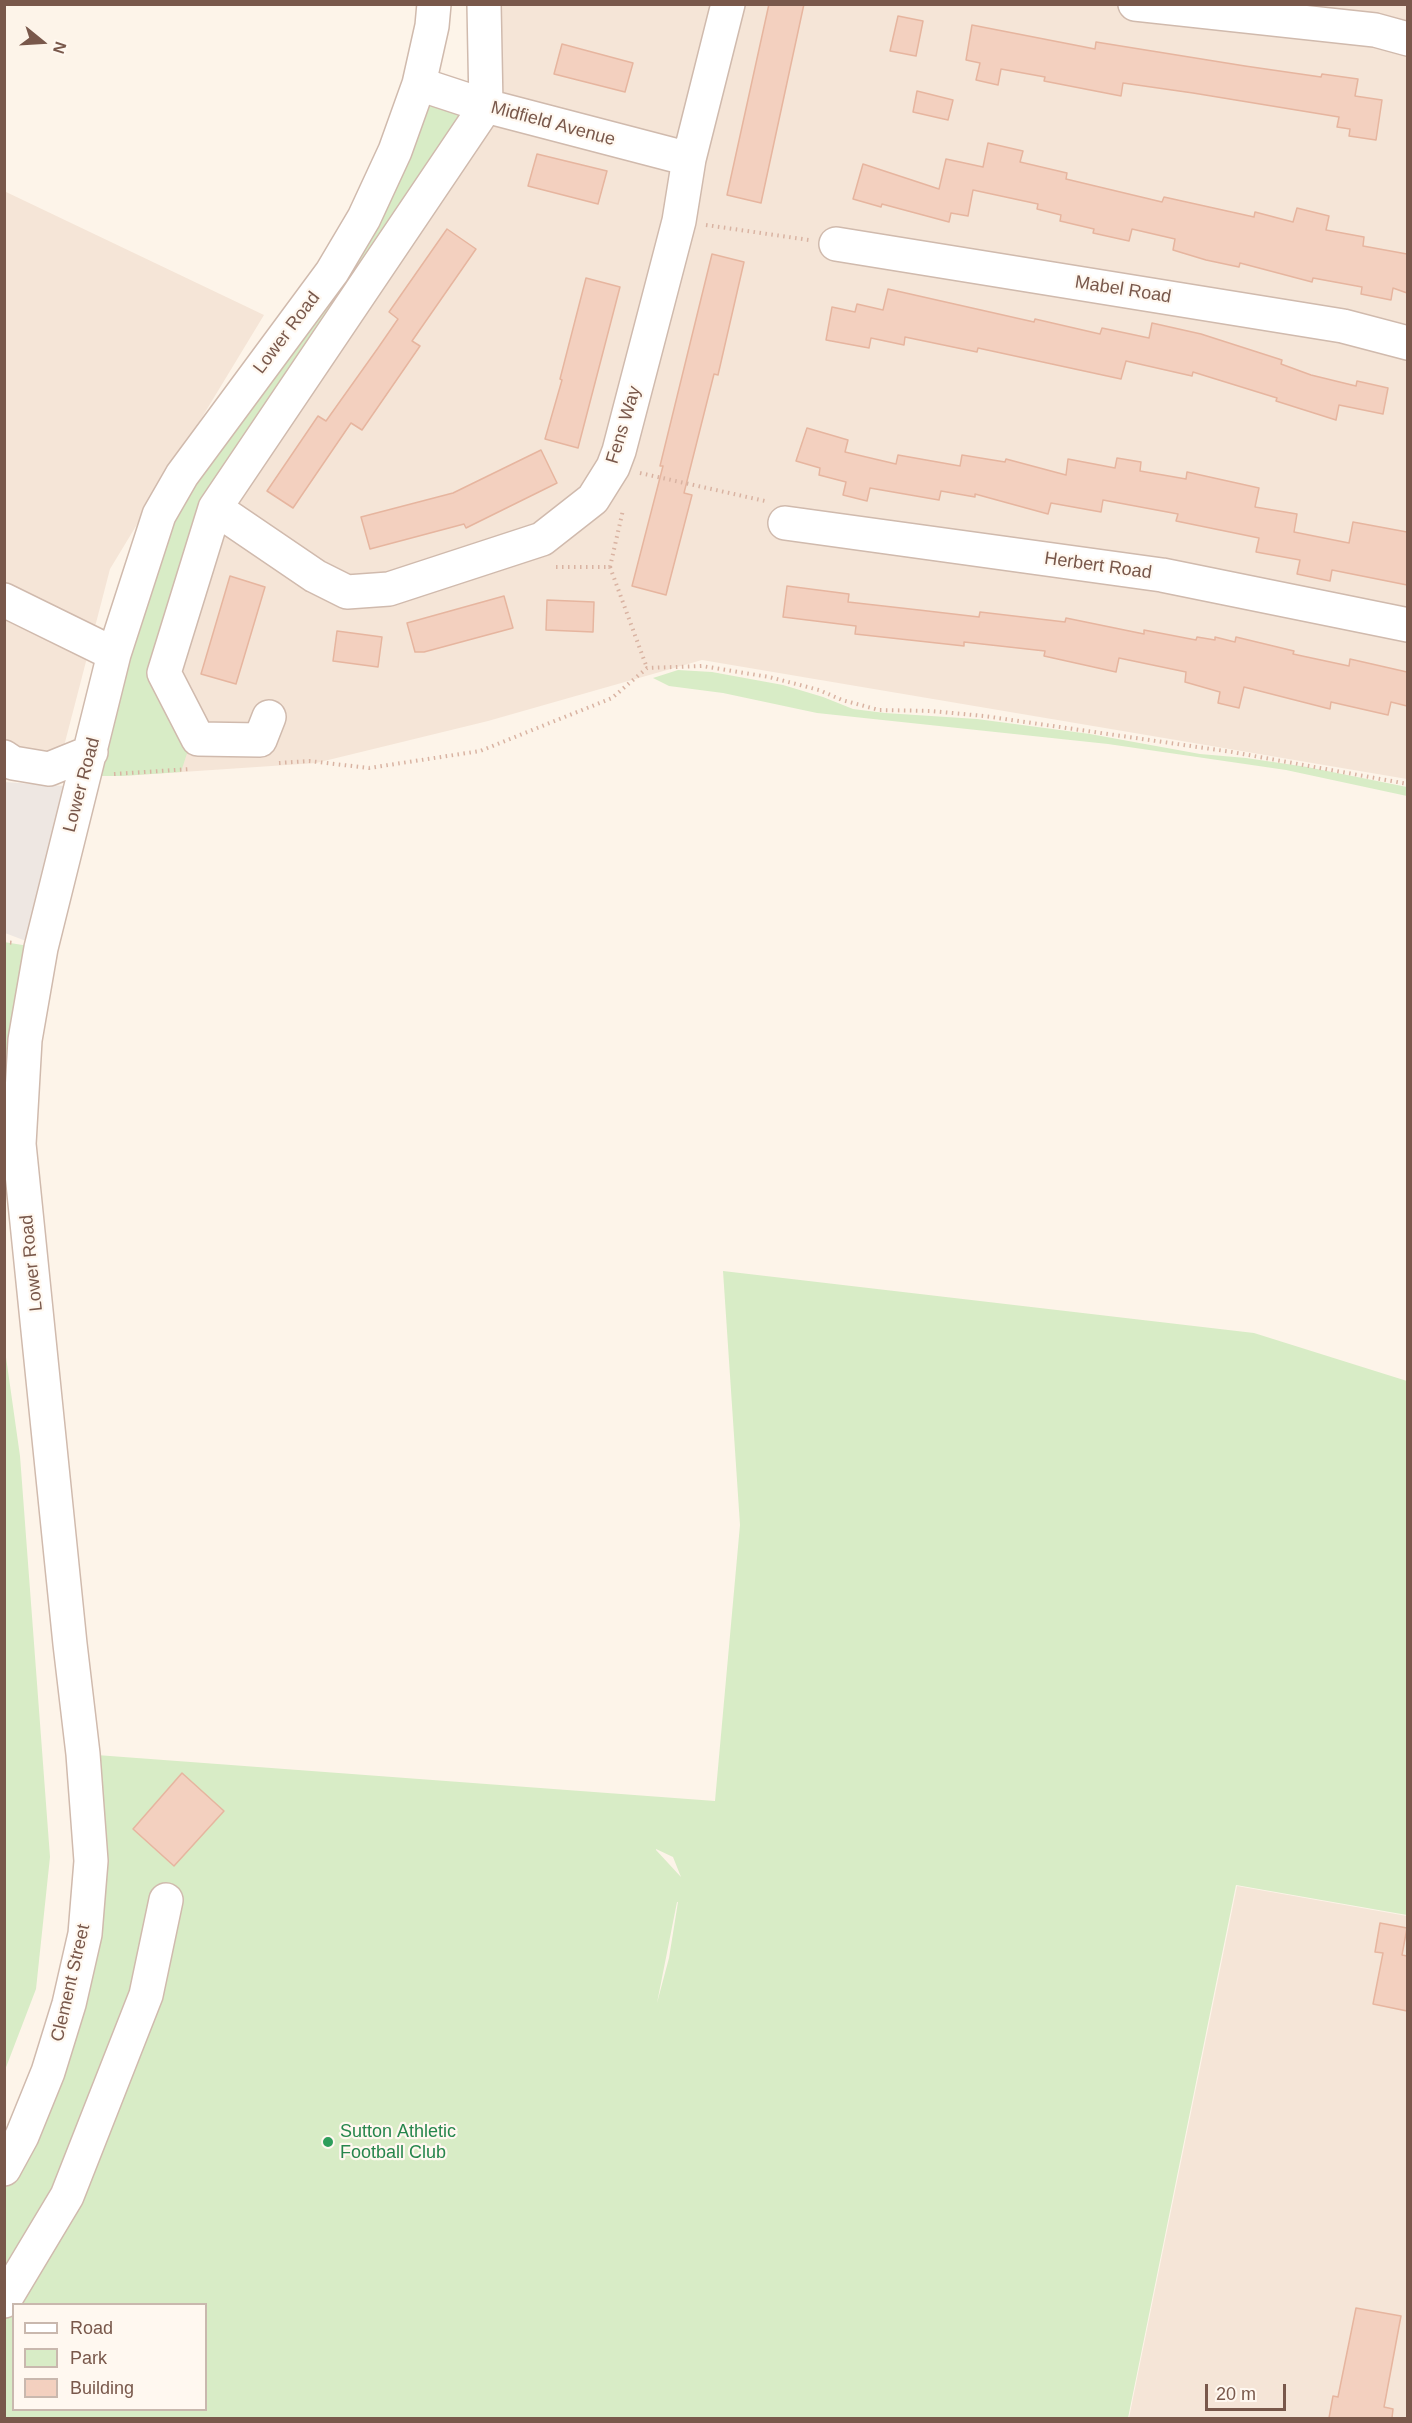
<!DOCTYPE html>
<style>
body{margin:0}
#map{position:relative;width:1412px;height:2423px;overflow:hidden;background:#fdf4e9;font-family:Arial,sans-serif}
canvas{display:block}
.frame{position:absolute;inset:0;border:6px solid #79584b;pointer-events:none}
.legend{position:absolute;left:12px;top:2303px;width:195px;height:108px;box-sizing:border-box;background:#fff8f0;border:2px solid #c9b8ae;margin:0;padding:8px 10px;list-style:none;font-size:18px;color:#79584b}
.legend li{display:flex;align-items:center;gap:12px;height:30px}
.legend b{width:30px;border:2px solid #c9b8ae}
.north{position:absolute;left:12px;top:12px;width:60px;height:60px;-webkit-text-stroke:4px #fff8f0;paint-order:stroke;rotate:108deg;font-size:16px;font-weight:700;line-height:24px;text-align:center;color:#79584b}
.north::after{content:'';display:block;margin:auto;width:21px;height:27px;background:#79584b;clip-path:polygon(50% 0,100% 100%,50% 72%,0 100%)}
.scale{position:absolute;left:1205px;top:2384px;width:81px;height:27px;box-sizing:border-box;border:3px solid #79584b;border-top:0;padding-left:8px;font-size:18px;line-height:21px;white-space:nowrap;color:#79584b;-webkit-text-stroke:4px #fff8f0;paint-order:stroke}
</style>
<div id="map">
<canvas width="1412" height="2423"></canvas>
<div class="frame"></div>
<ul class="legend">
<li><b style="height:8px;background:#fff"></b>Road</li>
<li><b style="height:16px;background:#d8ecc6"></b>Park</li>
<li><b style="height:16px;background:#f3d0bf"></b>Building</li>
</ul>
<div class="north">N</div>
<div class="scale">20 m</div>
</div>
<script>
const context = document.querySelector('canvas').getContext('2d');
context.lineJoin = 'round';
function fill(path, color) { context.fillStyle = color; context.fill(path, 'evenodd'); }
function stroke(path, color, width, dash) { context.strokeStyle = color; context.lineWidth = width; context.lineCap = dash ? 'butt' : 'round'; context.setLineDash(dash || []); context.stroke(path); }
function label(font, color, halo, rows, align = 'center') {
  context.font = font + ' Arial,sans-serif'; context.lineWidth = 4.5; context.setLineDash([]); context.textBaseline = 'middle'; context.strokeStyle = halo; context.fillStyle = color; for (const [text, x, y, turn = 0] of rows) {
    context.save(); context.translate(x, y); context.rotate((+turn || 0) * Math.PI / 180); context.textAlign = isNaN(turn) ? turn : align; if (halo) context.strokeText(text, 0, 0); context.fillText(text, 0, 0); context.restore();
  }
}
const residential = new Path2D(`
 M 481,5 L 1407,5 L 1407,779 L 702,660 L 488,721 L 316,763 L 123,776 L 178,538 L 486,106 Z
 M 4,191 L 264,315 L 110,569 L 63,750 L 4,776 Z
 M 1237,1886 L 1407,1916 L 1407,2418 L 1129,2418 Z`);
const industrial = new Path2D(`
 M 4,782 L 65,786 L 42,947 L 5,933 Z`);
const green = new Path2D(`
 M 419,84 L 483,107 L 214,508 L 160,691 L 190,744 L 181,772 L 121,776 L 86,776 L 148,551 L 333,272 Z
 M 678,670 L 712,672 L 783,685 L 823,697 L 853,709 L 885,713 L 977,719 L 1090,734 L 1200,754 L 1246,758 L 1307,767 L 1407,787 L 1407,796 L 1286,770 L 1108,744 L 817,713 L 723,693 L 669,686 L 653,678 Z
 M 4,942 L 41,948 L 4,1145 Z
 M 723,1271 L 1254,1333 L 1407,1381 L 1407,1915 L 1236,1885 L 1128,2418 L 5,2418 L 5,2169 L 69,2004 L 83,1754 L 715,1801 L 740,1525 ZM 656,1849 L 673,1857 L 681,1877 L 656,1850 ZM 678,1902 L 669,1958 L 657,2003 L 677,1902 ZM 14,2304 L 206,2304 L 206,2410 L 14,2410 Z
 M 4,1343 L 20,1456 L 50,1857 L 36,1989 L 5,2070 Z`);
const building = new Path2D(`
 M 769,4 L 804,4 L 761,203 L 727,195 Z
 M 898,16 L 923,21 L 916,56 L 890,51 Z
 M 972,25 L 1095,49 L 1096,42 L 1245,66 L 1321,77 L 1322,74 L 1358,79 L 1355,96 L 1382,100 L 1376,140 L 1349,136 L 1350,129 L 1337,127 L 1339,117 L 1193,93 L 1123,83 L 1121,96 L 1044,81 L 1045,77 L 1001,69 L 998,85 L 976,80 L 980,63 L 966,60 Z
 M 562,44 L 633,63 L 625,92 L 554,74 Z
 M 917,91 L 953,100 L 948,120 L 913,112 Z
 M 988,143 L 1023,151 L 1020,162 L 1067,173 L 1066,179 L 1162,202 L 1164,197 L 1254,217 L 1255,212 L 1293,222 L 1297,208 L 1329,216 L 1326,230 L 1364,237 L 1363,246 L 1407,254 L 1407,293 L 1393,288 L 1391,300 L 1361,294 L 1362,287 L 1313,278 L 1312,282 L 1240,263 L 1239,267 L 1206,260 L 1173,250 L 1175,239 L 1132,229 L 1129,241 L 1093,233 L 1094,229 L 1060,221 L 1061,215 L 1037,209 L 1038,204 L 973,190 L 968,216 L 951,213 L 949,222 L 882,204 L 881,207 L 853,199 L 863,164 L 939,189 L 946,159 L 983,167 Z
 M 537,154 L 607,171 L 598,204 L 528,186 Z
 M 447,229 L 476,249 L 412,341 L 420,346 L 362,430 L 351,423 L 293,508 L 267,491 L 318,416 L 326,421 L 378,348 L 398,319 L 389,312 Z
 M 712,254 L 744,262 L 718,375 L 714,374 L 684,493 L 692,495 L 666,595 L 632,586 L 663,466 L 660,466 Z
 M 586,278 L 620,287 L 578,448 L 545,439 L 562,380 L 560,379 Z
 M 888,289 L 1034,322 L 1035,319 L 1100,334 L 1102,328 L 1149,338 L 1152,323 L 1201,334 L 1282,360 L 1281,364 L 1311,375 L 1356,386 L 1357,381 L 1388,388 L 1383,414 L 1339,405 L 1336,420 L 1276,401 L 1277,398 L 1193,372 L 1192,376 L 1126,361 L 1121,379 L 978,348 L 977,352 L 905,337 L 904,345 L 871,338 L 869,348 L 826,340 L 832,307 L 855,312 L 857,304 L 883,310 Z
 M 807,428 L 848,440 L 845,452 L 896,464 L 898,455 L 960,466 L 962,455 L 1005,462 L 1006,459 L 1066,475 L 1068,459 L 1115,468 L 1117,458 L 1141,462 L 1140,471 L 1186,479 L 1187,472 L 1259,488 L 1255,507 L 1297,514 L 1294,532 L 1349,543 L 1353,522 L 1407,532 L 1407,585 L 1332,570 L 1330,581 L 1297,574 L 1300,560 L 1256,552 L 1259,538 L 1176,521 L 1178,514 L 1103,500 L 1101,512 L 1051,503 L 1048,514 L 975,494 L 975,497 L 941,491 L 939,500 L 870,488 L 867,501 L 843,495 L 846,482 L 819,475 L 820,468 L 796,461 Z
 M 541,450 L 557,483 L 466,528 L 464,524 L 370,549 L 361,517 L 453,493 Z
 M 230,576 L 265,587 L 236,684 L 201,674 Z
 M 787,586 L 849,594 L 848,602 L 919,610 L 979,617 L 980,612 L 1065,622 L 1066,618 L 1144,634 L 1144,630 L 1196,640 L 1197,637 L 1215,640 L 1215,637 L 1235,642 L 1236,637 L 1294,651 L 1293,654 L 1349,666 L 1350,659 L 1407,672 L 1407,706 L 1391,702 L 1388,715 L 1331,702 L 1330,709 L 1244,687 L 1239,708 L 1218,703 L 1220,692 L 1185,682 L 1186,672 L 1119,658 L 1116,672 L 1044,656 L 1045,651 L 964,642 L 964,646 L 855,634 L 856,626 L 783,617 Z
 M 504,596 L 513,628 L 424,652 L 415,652 L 407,623 Z
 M 547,600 L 594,602 L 593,632 L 546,630 Z
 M 337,631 L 382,637 L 378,667 L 333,661 Z
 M 182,1773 L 224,1811 L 174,1866 L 133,1829 Z
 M 1380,1923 L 1407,1928 L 1402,1955 L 1407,1956 L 1407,2011 L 1373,2004 L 1383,1953 L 1375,1952 Z
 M 1356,2308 L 1401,2316 L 1384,2407 L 1393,2409 L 1392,2418 L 1329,2418 L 1333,2396 L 1338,2397 Z`);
const path = new Path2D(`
 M 706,225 L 809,240
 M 640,473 L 765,501
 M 556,567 L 610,567 L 647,668
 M 610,567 L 623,510
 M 279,763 L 309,761 L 369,768 L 480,751 L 612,698 L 647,668 L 702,666 L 769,677 L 819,690 L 842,700 L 879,710 L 931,711 L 984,716 L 1232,752 L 1408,784
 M 114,774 L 190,769
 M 4,942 L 14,943`);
const minor = new Path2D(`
 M 1135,4 L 1375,30 L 1408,39
 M 419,84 L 486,106 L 689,159
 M 836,244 L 1343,326 L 1408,343
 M 215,508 L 315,576 L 347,592 L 389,589 L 542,539 L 593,499 L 613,467 L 619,451 L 679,221 L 689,159 L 728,4
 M 785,523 L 1162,575 L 1408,625
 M 4,600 L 114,654
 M 269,717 L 260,740 L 198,739 L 164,673 L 215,508 L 486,106 L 484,4
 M 4,757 L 13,763 L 49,769 L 91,752
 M 4,2169 L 22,2136 L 48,2072 L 69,2004 L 85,1934 L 91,1861 L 83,1754 L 70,1644 L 19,1144 L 25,1040 L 41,948 L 114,654 L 159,515 L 182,475 L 332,272 L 364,218 L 395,151 L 419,84 L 432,26 L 434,4
 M 4,2301 L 67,2196 L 146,1995 L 166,1900`);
const markers = [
 [328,2142,6,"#2e9e5b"]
];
const streetNames = [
 ["Midfield Avenue",553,124,15],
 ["Mabel Road",1123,290,9],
 ["Lower Road",287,333,-53],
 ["Fens Way",624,425,-73],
 ["Herbert Road",1098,566,8],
 ["Lower Road",82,785,-75],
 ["Lower Road",32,1263,-96],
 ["Clement Street",71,1983,-77]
];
const leisureNames = [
 ["Sutton Athletic",340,2132],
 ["Football Club",340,2153]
];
fill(residential, '#f5e5d7');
fill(industrial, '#eee7e2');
fill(green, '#d8ecc6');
fill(building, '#f3d0bf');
stroke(building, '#e6b59f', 1.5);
stroke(minor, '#d0baad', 36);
stroke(path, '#d9b3a2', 4, [1.5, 4.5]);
stroke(minor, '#fff', 33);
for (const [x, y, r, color] of markers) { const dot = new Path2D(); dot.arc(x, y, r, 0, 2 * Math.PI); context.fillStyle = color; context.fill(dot); stroke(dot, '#fff8f0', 2); }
label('18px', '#79584b', '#fff8f0', streetNames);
label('18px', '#27864d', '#fff8f0', leisureNames, 'left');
</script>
